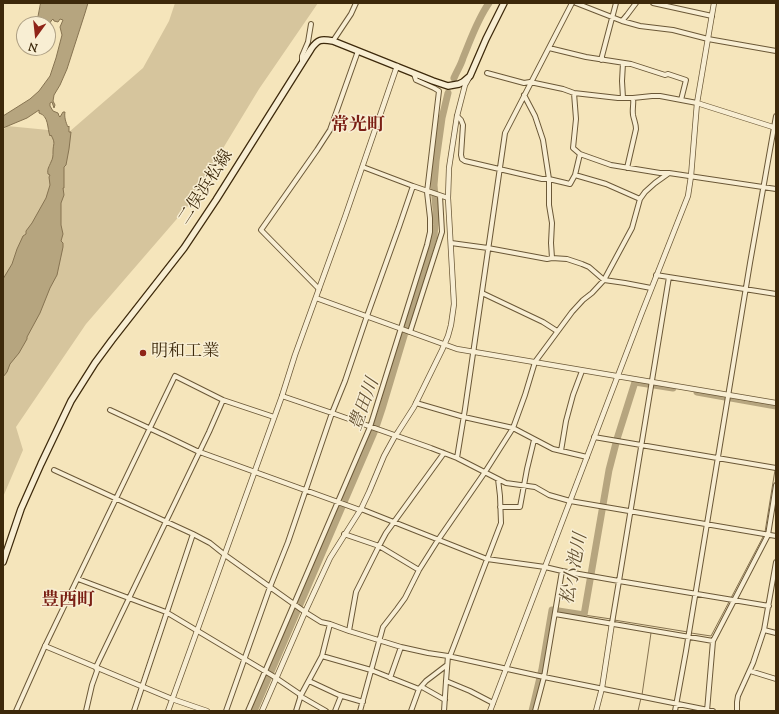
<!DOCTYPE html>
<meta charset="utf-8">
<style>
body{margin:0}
#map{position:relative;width:779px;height:714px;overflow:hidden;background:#f5e5bb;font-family:"Sorts Mill Goudy",serif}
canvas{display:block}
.frame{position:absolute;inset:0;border:4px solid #3d290b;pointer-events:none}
.north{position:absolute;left:16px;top:16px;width:40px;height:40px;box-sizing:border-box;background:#f8eed3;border:1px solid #ad9f83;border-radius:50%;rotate:195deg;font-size:11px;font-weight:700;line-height:16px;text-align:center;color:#3d290b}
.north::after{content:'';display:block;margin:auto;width:14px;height:18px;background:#8f2418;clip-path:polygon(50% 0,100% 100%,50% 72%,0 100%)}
</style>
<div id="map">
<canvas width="779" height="714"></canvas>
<div class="frame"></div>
<div class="north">N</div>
</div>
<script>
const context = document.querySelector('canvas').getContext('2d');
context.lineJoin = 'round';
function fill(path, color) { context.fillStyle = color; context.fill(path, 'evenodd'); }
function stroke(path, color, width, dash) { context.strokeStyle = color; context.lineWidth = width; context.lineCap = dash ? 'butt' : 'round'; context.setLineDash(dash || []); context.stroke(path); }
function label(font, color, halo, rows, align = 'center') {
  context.font = font + ' "Sorts Mill Goudy","Noto Serif JP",serif'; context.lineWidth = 3; context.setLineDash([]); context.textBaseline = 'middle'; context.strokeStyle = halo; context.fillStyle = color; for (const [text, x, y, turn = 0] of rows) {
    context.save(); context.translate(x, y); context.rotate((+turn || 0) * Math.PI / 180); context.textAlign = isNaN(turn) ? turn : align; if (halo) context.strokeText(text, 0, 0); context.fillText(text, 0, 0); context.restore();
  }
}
const green = new Path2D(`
 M 175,3 L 318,3 L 259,89 L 188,206 L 86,324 L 16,427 L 23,450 L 3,497 L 3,130 L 7,126 L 69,132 L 143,68 L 169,21 Z`);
const water = new Path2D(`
 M 41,3 L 88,3 L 85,13 L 67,69 L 60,85 L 54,95 L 53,101 L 55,105 L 54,108 L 52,102 L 50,103 L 50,106 L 53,111 L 58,113 L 59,116 L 60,117 L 63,112 L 65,112 C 64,117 66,123 68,127 L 69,126 L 69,132 L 71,132 L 69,149 L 66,165 L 64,167 L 64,188 L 63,188 L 64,195 L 61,203 L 61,225 L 63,234 L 61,241 L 63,243 L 63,247 L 57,275 L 50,288 L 40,313 L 27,337 L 27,339 L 19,353 L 10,364 L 7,372 L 3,377 L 3,279 L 12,264 L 17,249 L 23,236 L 26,234 L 26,231 L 32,223 L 46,198 L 50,185 L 49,177 L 50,175 L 48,174 C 47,169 49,167 51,162 C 53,158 53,156 53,152 C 53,143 56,144 51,135 L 50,136 C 47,128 49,116 39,113 L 39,110 L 27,118 L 3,128 L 3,116 L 30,99 L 39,91 L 50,76 L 56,58 L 62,35 L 60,27 L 63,20 L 60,19 L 58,22 L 54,21 L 53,19 L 51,21 L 50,24 L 35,24 L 38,16 Z`);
const stream = new Path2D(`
 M 765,532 L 775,470
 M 731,598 L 764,535
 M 584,615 L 611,619
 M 614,620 L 688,632
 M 691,633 L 711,636 L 730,600
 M 642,695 L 651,633
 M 638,711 L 641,698`);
const river = new Path2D(`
 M 454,78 C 457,71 461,65 463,58 C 471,39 477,20 489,3
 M 697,392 L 725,397
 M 731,398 L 776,406
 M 617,439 L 635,382 L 673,388
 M 254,711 L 375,430 L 382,409 L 434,236 L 435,225 L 436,210 L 434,185 L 436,161 L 442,118 L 448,93
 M 532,711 L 542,669 L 552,610 L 584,615 L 609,470 L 616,443`);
const minor = new Path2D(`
 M 576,3 L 622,21 L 640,26 L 673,30 L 708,39 L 776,51
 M 653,3 L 712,16
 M 622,21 L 627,15 L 636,3
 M 333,41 L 351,14 L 356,3
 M 549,48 L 586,57 L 631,64 L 665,75 L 668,74 L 686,80 L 681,100
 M 601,60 L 616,3
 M 302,63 L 302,56 L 308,42 L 311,24
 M 623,63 L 622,81 L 623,98
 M 487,73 L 524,83 L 530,82 L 563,89 L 574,93 L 618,98 L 633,98 L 652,96 L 660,96 L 697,103
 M 574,93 L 576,119 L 573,148 L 580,154 L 611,165 L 660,173 L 669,173
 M 457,116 L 461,120 L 463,125 L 461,155 L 462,159 L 465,161 L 542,179 L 549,179 L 543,140 L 535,116 L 524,95
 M 580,154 L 575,175 L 570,184 L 549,179 L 549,205 L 552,223 L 551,243 L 552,258 L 567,259 L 582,264 L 589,267 L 604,280 L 625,283 L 651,288
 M 627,168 L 636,129 C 636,124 634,120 633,115 C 632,109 634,104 633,98
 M 575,175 L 606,184 L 640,199
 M 413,186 L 448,198
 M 451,243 L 488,248 L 547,259 L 552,258
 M 656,275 L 776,294
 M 669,277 L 619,581 L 769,606
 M 319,289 L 261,230 L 317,150 L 330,130 L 358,51
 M 482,293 L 543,322 L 557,331
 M 410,332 L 442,232 L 440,196
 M 282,396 L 332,413 L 380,430 L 431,448 L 457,458 L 506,483 L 535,487 L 549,495 L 570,501 L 776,536
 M 416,403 L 464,417 L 513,428 L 553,449 L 587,457
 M 110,410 L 166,436 L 197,451 L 360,510
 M 594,437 L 776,468
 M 561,451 L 566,421 L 573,395 L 582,371
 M 457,458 L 465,409 L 505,133 L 572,3
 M 54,470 L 193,534 L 210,543 L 225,555 L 305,612 L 321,622 L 330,624 L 349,631 L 401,647 L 428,653 L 448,656 L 544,677 L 713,711
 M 500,507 L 520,507 L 527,469 L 534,440
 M 361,509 L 487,559 L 545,567 L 562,571 L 544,677 L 535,711
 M 344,534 L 379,546 L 419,570
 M 776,562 L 764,630 L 776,633
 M 562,571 L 619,581 L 612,623
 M 78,579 L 166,612 L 273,676 L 301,695
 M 555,614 L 713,641
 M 349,631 L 356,592 L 379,546 L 386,533 L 444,453
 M 322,656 L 371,670 L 419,689
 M 450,656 L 501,523 L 500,496 L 498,479
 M 750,671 L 776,679
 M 390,678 L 401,647
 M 309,681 L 339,695 L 363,702
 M 446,681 L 470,691 L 493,703
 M 422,687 L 445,700
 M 300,696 L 326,711
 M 16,711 L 45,646 L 175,376 L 223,400 L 274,417
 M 86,711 L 92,685 L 97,671 L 96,667 L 209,432 L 223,400
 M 134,711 L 193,534
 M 226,711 L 270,587 L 288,542 L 332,413 L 345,381 L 367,316 L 399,227 L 413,186 L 363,167
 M 248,711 L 370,427 L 427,245 L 430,232 L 430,218 L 427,192 L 439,91 L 434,88 L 416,80 L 414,74
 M 296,711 L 301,695 L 322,656 L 330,624
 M 335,711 L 341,696
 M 360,711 L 383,627 L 397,609 L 405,598 L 419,570 L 438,540 L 485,472 L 513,428 L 525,395 L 535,362 L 572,312 L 583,300 L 592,293 L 604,280 L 632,228 L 640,199 L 645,192 L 655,183 L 669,173 L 776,189
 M 411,711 L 419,689 L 426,681 L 447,665
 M 444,711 L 446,681 L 448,656
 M 675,711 L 686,651 L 750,263 L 776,116
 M 707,711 L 713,641 L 768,535 L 776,485
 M 737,711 L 737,702 L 738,696 L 753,663 L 764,630`);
const tertiary = new Path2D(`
 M 697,103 L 776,128
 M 316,298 L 457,349 L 776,403
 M 45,646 L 172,699 L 207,711
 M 168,711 L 282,396 L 295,355 L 345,217 L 397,66
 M 262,711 L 305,612 L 330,558 L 361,509 L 369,492 L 384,456 L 395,436 L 398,432 L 414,407 L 442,350 L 448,336 L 451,325 L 454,304 L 448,198 L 449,168 L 457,116 L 465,85 L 469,78
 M 490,711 L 641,315 L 688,196 L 691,176 L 697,103 L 714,3
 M 596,711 L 602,688 L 612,623`);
const secondary = new Path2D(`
 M 3,562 L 21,509 L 41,464 L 71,401 L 95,363 L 112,340 L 184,248 L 216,200 L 311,49 C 318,39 321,39 333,41 L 433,81 L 448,86 L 459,84 L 463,82 L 470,76 L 486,39 L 504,3`);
const markers = [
 [143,353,4,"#8f2418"]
];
const streetNames = [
 ["二俣浜松線",207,188,-57]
];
const poiNames = [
 ["明和工業",151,353]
];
const neighbourhoodNames = [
 ["常光町",358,127],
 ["豊西町",68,602]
];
const waterNames = [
 ["豊田川",366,405,-70],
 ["松小池川",576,569,-79]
];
fill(green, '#d6c59d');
fill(water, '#b6a57f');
stroke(water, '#867351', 1);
stroke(stream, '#867351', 1);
stroke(river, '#b6a57f', 7);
stroke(minor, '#6b5837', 6);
stroke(tertiary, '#6b5837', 6);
stroke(secondary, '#3d290b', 8);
stroke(minor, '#f8eed3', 4);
stroke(tertiary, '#f8eed3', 4.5);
stroke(secondary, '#f8eed3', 5.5);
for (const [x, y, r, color] of markers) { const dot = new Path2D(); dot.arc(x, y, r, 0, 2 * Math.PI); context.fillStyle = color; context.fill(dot); stroke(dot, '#f8eed3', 1.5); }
label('17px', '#3d290b', '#f8eed3', streetNames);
label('17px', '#3d290b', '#f8eed3', poiNames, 'left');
label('bold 18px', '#7a1f14', '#f8eed3', neighbourhoodNames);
label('italic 18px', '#614e2e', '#f8eed3', waterNames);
</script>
